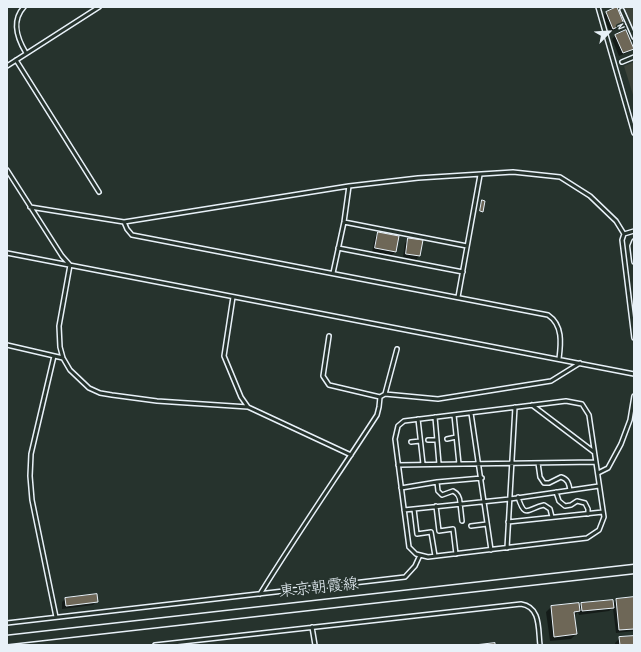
<!DOCTYPE html>
<meta charset="utf-8">
<style>
body{margin:0}
#map{position:relative;width:641px;height:652px;overflow:hidden;background:#26332d;font-family:Dekko,sans-serif}
canvas{display:block}
.frame{position:absolute;inset:0;border:8px solid #e8f1f8;pointer-events:none}
.north{position:absolute;left:589px;top:12px;width:40px;height:40px;-webkit-text-stroke:3px #26332d;paint-order:stroke;rotate:65deg;font-size:11px;font-weight:700;line-height:16px;text-align:center;color:#e8f1f8}
.north::after{content:'';display:block;margin:auto;width:14px;height:18px;background:#e8f1f8;clip-path:polygon(50% 0,100% 100%,50% 72%,0 100%)}
</style>
<div id="map">
<canvas width="641" height="652"></canvas>
<div class="frame"></div>
<div class="north">N</div>
</div>
<script>
const context = document.querySelector('canvas').getContext('2d');
context.lineJoin = 'round';
function fill(path, color) { context.fillStyle = color; context.fill(path, 'evenodd'); }
function stroke(path, color, width, dash) { context.strokeStyle = color; context.lineWidth = width; context.lineCap = dash ? 'butt' : 'round'; context.setLineDash(dash || []); context.stroke(path); }
function label(font, color, halo, rows, align = 'center') {
  context.font = font + ' Dekko,"Klee One",sans-serif'; context.lineWidth = 4; context.setLineDash([]); context.textBaseline = 'middle'; context.strokeStyle = halo; context.fillStyle = color; for (const [text, x, y, turn = 0] of rows) {
    context.save(); context.translate(x, y); context.rotate((+turn || 0) * Math.PI / 180); context.textAlign = isNaN(turn) ? turn : align; if (halo) context.strokeText(text, 0, 0); context.fillText(text, 0, 0); context.restore();
  }
}
const built = new Path2D(`
 M 624,7 L 634,7 L 634,29 Z
 M 634,62 L 634,98 L 624,66 Z`);
const shadow = new Path2D(`
 M 607,12 L 623,24 L 619,28 L 610,32 L 603,16 Z
 M 616,35 L 632,48 L 629,52 L 619,56 L 612,39 Z
 M 379,233 L 395,252 L 392,255 L 372,252 L 375,237 Z
 M 409,239 L 419,256 L 416,260 L 403,257 L 405,243 Z
 M 634,598 L 634,631 L 616,633 L 613,608 L 609,611 L 579,615 L 578,612 L 574,616 L 576,634 L 571,639 L 550,641 L 546,612 L 551,607 L 579,607 L 582,604 L 613,604 L 616,600 Z
 M 65,599 L 97,601 L 93,605 L 62,609 L 62,602 Z
 M 634,637 L 634,645 L 615,645 L 615,643 L 620,638 Z`);
const building = new Path2D(`
 M 617,7 L 624,24 L 613,29 L 606,12 Z
 M 626,30 L 634,49 L 623,53 L 615,35 Z
 M 482,200 L 485,201 L 483,212 L 480,211 Z
 M 378,232 L 399,236 L 396,252 L 375,248 Z
 M 408,238 L 423,240 L 420,256 L 406,254 Z
 M 97,594 L 98,602 L 66,606 L 65,598 Z
 M 634,597 L 634,629 L 619,630 L 616,599 Z
 M 613,600 L 614,608 L 582,611 L 581,603 Z
 M 579,603 L 580,611 L 574,612 L 577,634 L 554,637 L 551,606 Z
 M 634,636 L 634,645 L 620,645 L 619,637 Z
 M 495,643 L 495,645 L 475,645 Z`);
const service = new Path2D(`
 M 24,7 C 11,21 17,38 26,53
 M 598,7 L 634,133
 M 622,10 L 634,37
 M 16,60 L 99,192
 M 622,62 L 634,57
 M 7,66 L 99,7
 M 7,170 L 62,256 L 70,265 L 59,326 L 60,347 L 63,358 L 70,370 L 89,388 L 100,393 L 112,395 L 157,401 L 248,407 L 351,455
 M 30,207 L 124,222 L 349,186 L 418,178 L 513,172 L 560,177 L 590,196 L 616,221 L 624,234 L 622,240 L 634,338
 M 124,222 L 127,229 L 132,235 L 548,315 C 563,325 561,343 559,359
 M 344,222 L 467,246
 M 624,234 L 634,231
 M 634,241 L 632,246 L 634,262
 M 338,248 L 463,272
 M 7,253 L 634,374
 M 333,273 L 344,222 L 349,186
 M 233,297 L 224,356 L 241,397 L 248,407
 M 458,297 L 480,175
 M 329,336 L 323,376 L 329,385 L 380,397
 M 7,345 L 63,358
 M 54,356 L 31,454 L 30,476 L 32,500 L 56,617
 M 385,394 L 397,349
 M 566,401 L 582,404 L 589,415 L 604,517 L 599,530 L 587,538 L 428,557 L 416,554 L 409,547 L 395,439 L 398,426 L 404,421 Z
 M 532,405 L 594,452
 M 471,413 L 491,550
 M 454,415 L 459,464
 M 435,417 L 439,464
 M 418,419 L 423,464
 M 447,439 L 456,437
 M 428,440 L 437,440
 M 411,442 L 420,441
 M 538,463 L 540,477 L 544,483 L 549,483 L 561,477 C 568,479 569,484 570,490
 M 398,465 L 596,462
 M 598,473 L 608,468 L 621,444 L 630,420 L 634,396
 M 437,482 L 438,491 L 442,495 L 453,491 C 459,494 460,498 460,503
 M 401,488 L 437,482 L 482,478
 M 556,492 L 559,501 L 565,506 L 571,505 L 577,501 L 585,503 L 588,509 L 588,514
 M 518,497 C 525,520 528,508 544,505 L 550,509 L 552,517
 M 460,503 L 462,521
 M 436,506 L 439,531 L 453,529 L 456,554
 M 414,509 L 417,534 L 431,532 L 435,556
 M 404,510 L 510,499 L 599,486
 M 508,522 L 603,512
 M 471,526 L 487,524
 M 507,548 L 515,407
 M 260,594 C 297,534 338,475 377,415 L 379,407 L 380,397 L 385,394 L 438,399 L 551,381 L 580,363
 M 7,623 L 405,577 L 415,566 L 420,555
 M 312,627 L 315,645
 M 155,645 L 521,604 C 541,607 538,629 540,645`);
const secondary = new Path2D(`
 M 7,640 L 634,569`);
const streetNames = [
 ["東京朝霞線",319,590,-6]
];
fill(built, '#3c433a');
fill(shadow, '#0007');
fill(building, '#6e6757');
stroke(building, '#e8f1f8', 1);
stroke(service, '#e8f1f8', 6);
stroke(secondary, '#e8f1f8', 11);
stroke(service, '#26332d', 3);
stroke(secondary, '#26332d', 8);
label('16px', '#e8f1f8', '#26332d', streetNames);
</script>
